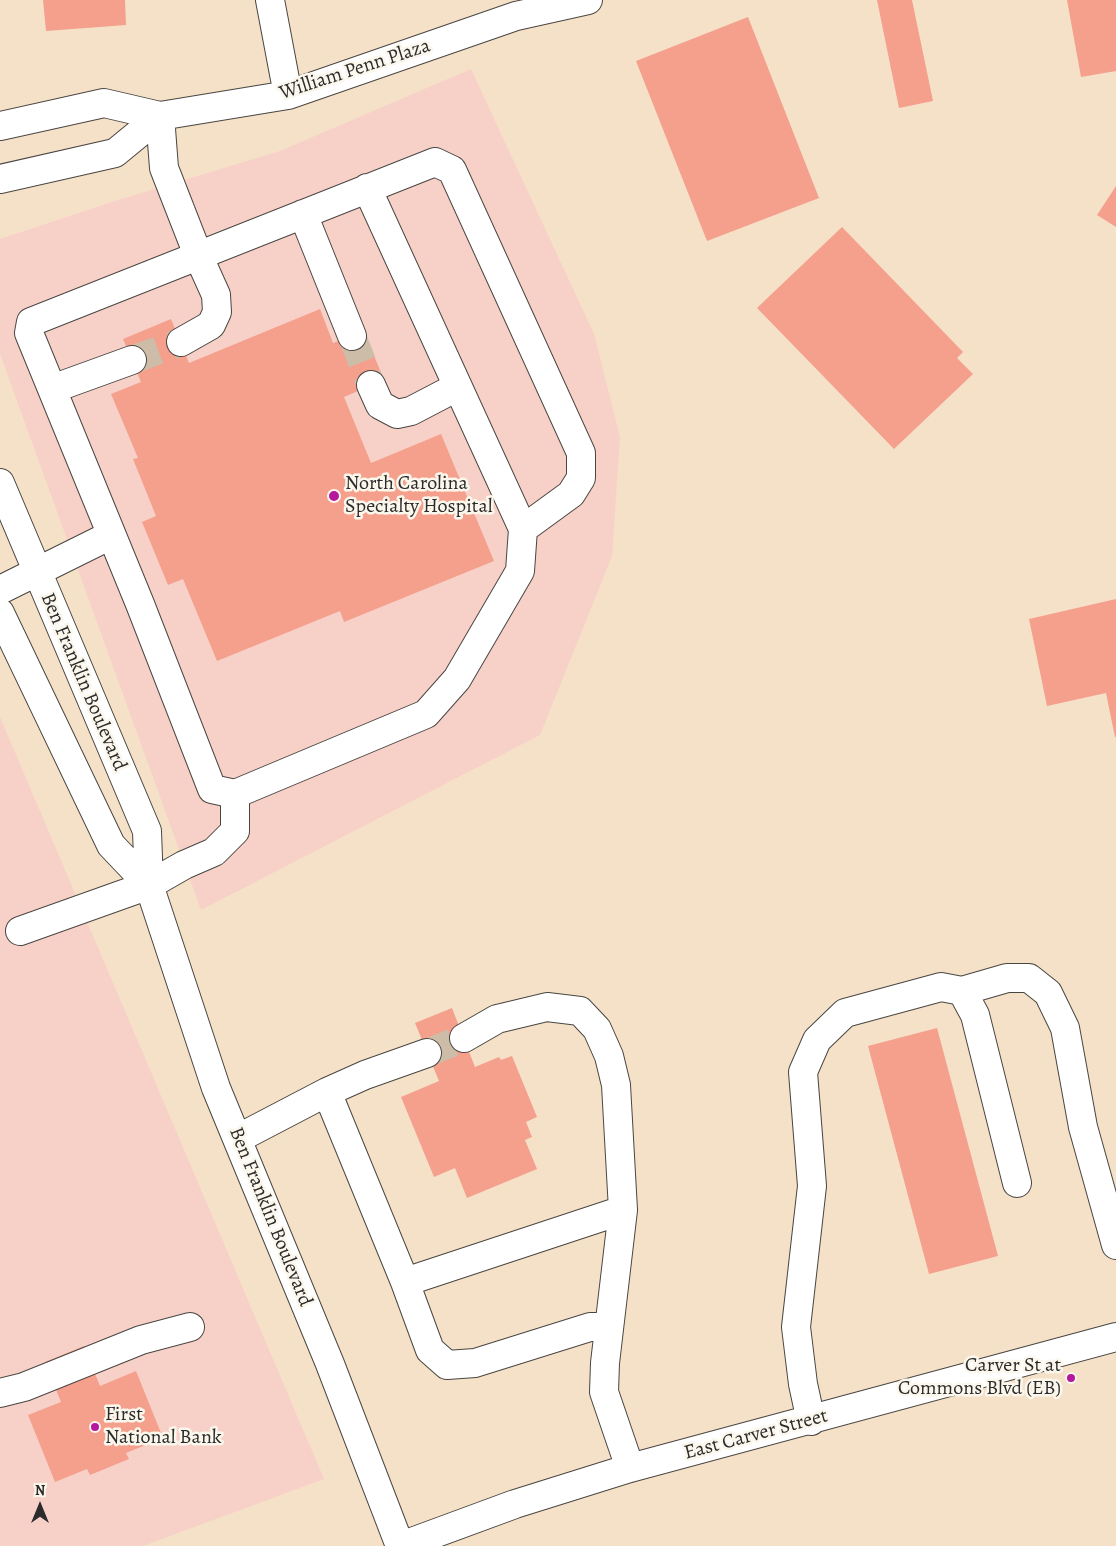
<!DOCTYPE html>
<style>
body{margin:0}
#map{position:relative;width:1116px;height:1546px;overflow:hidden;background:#f5e1c7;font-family:Alegreya,serif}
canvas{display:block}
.north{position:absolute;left:15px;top:1481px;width:50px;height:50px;-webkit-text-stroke:4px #fbf7ec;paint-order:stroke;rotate:0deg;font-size:14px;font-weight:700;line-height:20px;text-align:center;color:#2b2b2b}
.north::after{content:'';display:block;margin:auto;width:18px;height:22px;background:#2b2b2b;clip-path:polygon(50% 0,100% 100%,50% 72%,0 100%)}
</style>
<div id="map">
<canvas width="1116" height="1546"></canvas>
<div class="north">N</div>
</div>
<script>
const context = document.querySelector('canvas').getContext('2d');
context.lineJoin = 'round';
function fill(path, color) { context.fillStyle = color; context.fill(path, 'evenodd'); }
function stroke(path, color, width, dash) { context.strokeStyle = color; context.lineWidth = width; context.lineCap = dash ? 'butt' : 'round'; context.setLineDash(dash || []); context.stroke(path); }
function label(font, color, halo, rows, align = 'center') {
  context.font = font + ' Alegreya,serif'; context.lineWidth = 5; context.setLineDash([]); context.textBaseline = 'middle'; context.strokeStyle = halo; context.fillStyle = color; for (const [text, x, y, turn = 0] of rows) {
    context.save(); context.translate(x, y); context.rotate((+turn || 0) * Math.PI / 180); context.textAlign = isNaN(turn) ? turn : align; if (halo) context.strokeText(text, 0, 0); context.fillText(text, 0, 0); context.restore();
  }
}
const built = new Path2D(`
 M 471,69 L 594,334 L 620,437 L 612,556 L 540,735 L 201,910 L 0,354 L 0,239 L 115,201 L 280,151 Z
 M 0,717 L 324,1479 L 143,1546 L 0,1546 Z`);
const building = new Path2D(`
 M 43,0 L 125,0 L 126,25 L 46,31 Z
 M 877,0 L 912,0 L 933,101 L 899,108 Z
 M 1067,0 L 1116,0 L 1116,71 L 1081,77 Z
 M 748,17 L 819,198 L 707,241 L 636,61 Z
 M 1116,186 L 1116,227 L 1097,215 Z
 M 842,227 L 963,352 L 957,358 L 973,374 L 894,449 L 757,308 Z
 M 320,309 L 333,343 L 364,331 L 384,380 L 344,397 L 371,463 L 441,434 L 494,561 L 344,622 L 340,611 L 217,661 L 183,579 L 168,585 L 142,522 L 156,516 L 133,459 L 138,458 L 111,394 L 141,382 L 123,339 L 171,319 L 189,363 Z
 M 1116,599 L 1116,737 L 1115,737 L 1106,693 L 1047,706 L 1029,619 Z
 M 452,1008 L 475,1067 L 499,1057 L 501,1060 L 512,1056 L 537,1117 L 526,1122 L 532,1137 L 525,1140 L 537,1169 L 467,1198 L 455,1168 L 434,1177 L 401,1097 L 439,1081 L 415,1023 Z
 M 937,1028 L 998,1256 L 929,1274 L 868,1046 Z
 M 84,1346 L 100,1386 L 136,1371 L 163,1438 L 126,1453 L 129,1459 L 90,1475 L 87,1469 L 55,1482 L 28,1415 L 61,1402 L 45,1362 Z`);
const minorTunnel = new Path2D(`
 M 352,336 L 371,385
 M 132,360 L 181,342
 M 427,1053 L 464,1038`);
const minor = new Path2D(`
 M 270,0 L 288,95
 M 160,116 L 164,168 L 198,255 L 216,295 L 217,312 L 211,325 L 181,342
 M 0,126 L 104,103 L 160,116 L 288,95 L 516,16 L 588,0
 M 0,179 L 115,153 L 160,116
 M 367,188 L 523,529 L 520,571 L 457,679 L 426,714 L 235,794 L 212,789 L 140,604 L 29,333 L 31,322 L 435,162 L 452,170 L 581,453 L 581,478 L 571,494 L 523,529
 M 303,214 L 352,336
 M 371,385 L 380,405 L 397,414 L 411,411 L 457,387
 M 52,389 L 132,360
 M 0,483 L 147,831 L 149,885 L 216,1088 L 330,1364 L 400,1546
 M 0,590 L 111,535
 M 0,613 L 111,845 L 149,885
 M 20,931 L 149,885 L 184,865 L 214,852 L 235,831 L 235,794
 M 962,991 L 1007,978 L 1029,978 L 1048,993 L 1065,1028 L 1083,1127 L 1116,1245
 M 464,1038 L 497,1019 L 547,1007 L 580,1011 L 597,1029 L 609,1056 L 616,1085 L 623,1210 L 605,1363 L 604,1392 L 630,1468
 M 327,1092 L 405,1282 L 623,1210
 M 237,1139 L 327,1092 L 365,1075 L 427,1053
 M 405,1282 L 430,1350 L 447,1365 L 475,1363 L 590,1327 L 609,1327
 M 0,1393 L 24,1387 L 141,1340 L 190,1327
 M 811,1421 L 803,1384 L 796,1327 L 812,1186 L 803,1072 L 817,1040 L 845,1013 L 941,987 L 962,991 L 975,1015 L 1017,1183
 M 401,1546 L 515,1504 L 630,1468 L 1116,1337`);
const markers = [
 [334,496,6,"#b5179e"],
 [1071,1378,5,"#b5179e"],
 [95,1427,5,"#b5179e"]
];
const streetNames = [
 ["William Penn Plaza",355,70,-18],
 ["Ben Franklin Boulevard",83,682,67],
 ["Ben Franklin Boulevard",270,1217,68],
 ["East Carver Street",756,1435,-15]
];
const poiNames = [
 ["North Carolina",345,484],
 ["Specialty Hospital",345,507],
 ["Carver St at",1061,1366,"right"],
 ["Commons Blvd (EB)",1061,1389,"right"],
 ["First",105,1415],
 ["National Bank",105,1438]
];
fill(built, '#f7d1c8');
fill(building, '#f59f8d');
stroke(minorTunnel, '#cdbda8', 28, [28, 14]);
stroke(minor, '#494642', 30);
stroke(minor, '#fff', 28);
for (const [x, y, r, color] of markers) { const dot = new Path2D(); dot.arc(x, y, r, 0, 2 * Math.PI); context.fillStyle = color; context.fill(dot); stroke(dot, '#fbf7ec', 2); }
label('20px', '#2b2b2b', '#fbf7ec', streetNames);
label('20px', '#2b2b2b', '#fbf7ec', poiNames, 'left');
</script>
